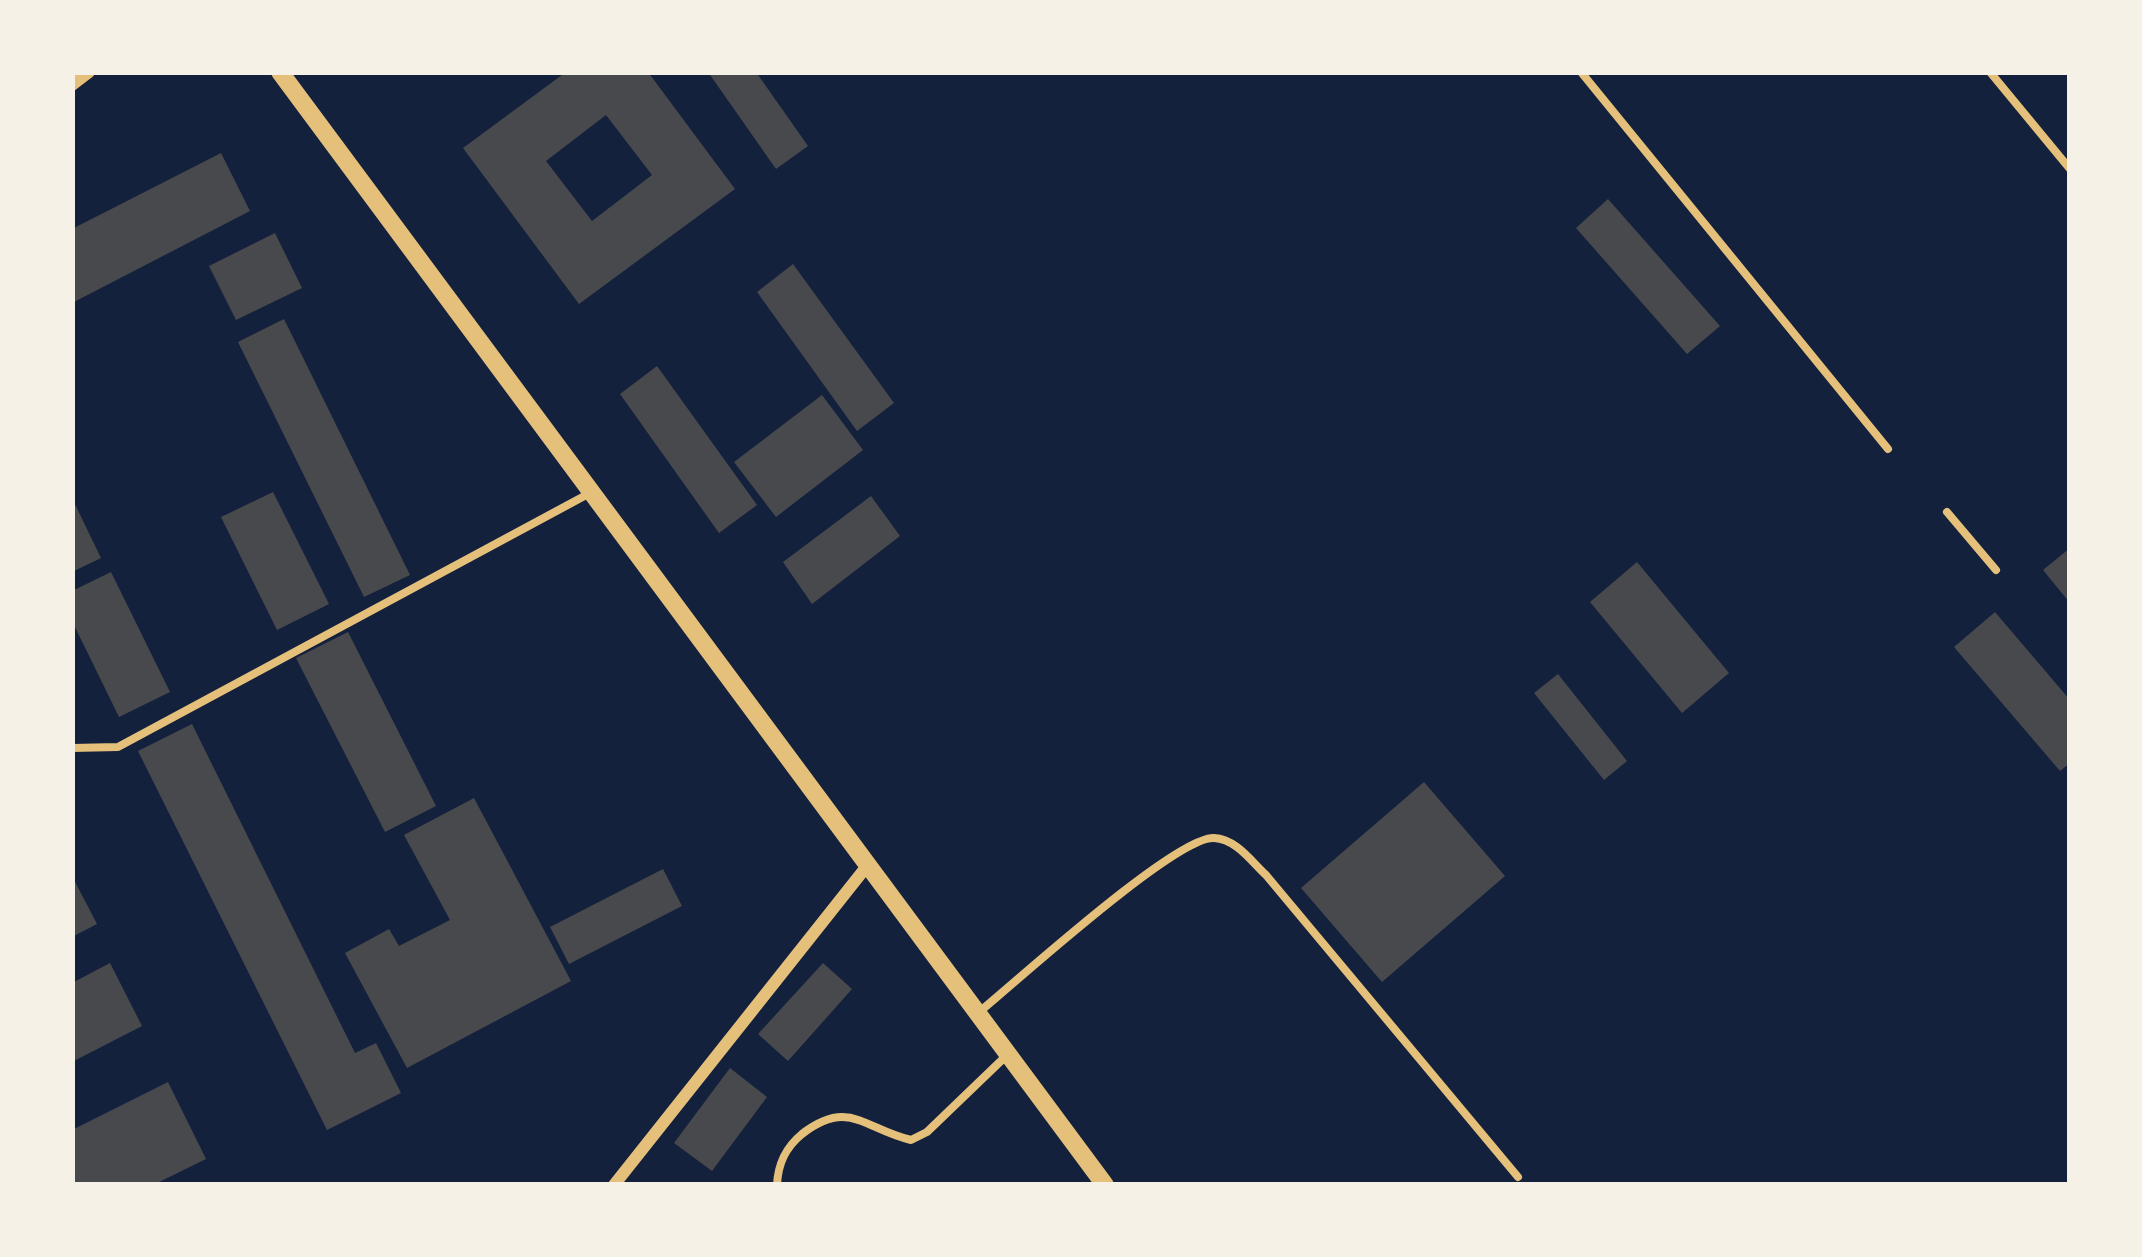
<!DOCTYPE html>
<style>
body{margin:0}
#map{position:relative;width:2142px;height:1257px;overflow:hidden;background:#14213d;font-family:"PT Sans",sans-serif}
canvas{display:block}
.frame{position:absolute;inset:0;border:75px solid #f6f1e7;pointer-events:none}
</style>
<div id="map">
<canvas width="2142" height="1257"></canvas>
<div class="frame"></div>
</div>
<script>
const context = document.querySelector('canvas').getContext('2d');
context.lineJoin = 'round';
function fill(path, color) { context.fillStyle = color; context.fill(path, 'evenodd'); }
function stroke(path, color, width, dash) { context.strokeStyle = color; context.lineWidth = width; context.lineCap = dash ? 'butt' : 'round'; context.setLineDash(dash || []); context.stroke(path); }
const building = new Path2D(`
 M 566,72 L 648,72 L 735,189 L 579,304 L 463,148 ZM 606,115 L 652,175 L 592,221 L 546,161 Z
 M 708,72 L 756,72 L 808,146 L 776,169 Z
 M 221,153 L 250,211 L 72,303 L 72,229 Z
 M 1608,199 L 1720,326 L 1687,354 L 1576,228 Z
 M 275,233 L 302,288 L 236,320 L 209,266 Z
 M 793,264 L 894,403 L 857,431 L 757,292 Z
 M 284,319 L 410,575 L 364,597 L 238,342 Z
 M 657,366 L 757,505 L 719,533 L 620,394 Z
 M 822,395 L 863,450 L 776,517 L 734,462 Z
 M 273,492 L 329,604 L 277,630 L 221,517 Z
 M 871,496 L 900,536 L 812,604 L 783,562 Z
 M 72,498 L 101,558 L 72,572 Z
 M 2070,548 L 2070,603 L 2043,570 Z
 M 1637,562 L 1729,673 L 1682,713 L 1590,602 Z
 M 111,572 L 170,692 L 119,717 L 72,621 L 72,591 Z
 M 1995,612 L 2070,700 L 2070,763 L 2060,771 L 1954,647 Z
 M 348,632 L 436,806 L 385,832 L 296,658 Z
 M 1558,674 L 1627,761 L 1604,780 L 1534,693 Z
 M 192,724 L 355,1053 L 376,1043 L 401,1093 L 327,1130 L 138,751 Z
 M 1424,782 L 1505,876 L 1382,982 L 1301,888 Z
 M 474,798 L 571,981 L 407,1068 L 345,953 L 389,929 L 399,946 L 450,920 L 404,835 Z
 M 663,869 L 682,906 L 569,964 L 550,927 Z
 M 72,876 L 97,924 L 72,937 Z
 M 110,963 L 142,1026 L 72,1062 L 72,983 Z
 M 823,963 L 852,989 L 788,1061 L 758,1034 Z
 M 730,1068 L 767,1097 L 712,1171 L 674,1143 Z
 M 168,1082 L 206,1159 L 153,1185 L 72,1185 L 72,1130 Z`);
const service = new Path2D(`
 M 1581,72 L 1888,449
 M 1990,72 L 2070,169
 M 1947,512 L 1996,570
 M 72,748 L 118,747 L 590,493
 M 978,1013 C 1016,982 1176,836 1214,838 C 1236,839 1251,861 1266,875 L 1518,1177
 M 777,1185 C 778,1164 785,1148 802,1134 C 849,1098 864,1129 911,1140 L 927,1132 L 1005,1057`);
const minor = new Path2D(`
 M 72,85 L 89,72
 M 614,1185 L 867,866`);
const tertiary = new Path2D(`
 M 280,72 L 1105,1185`);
fill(building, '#48494c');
stroke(service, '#e5c07b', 8);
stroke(minor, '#e5c07b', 12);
stroke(tertiary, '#e5c07b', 18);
</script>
